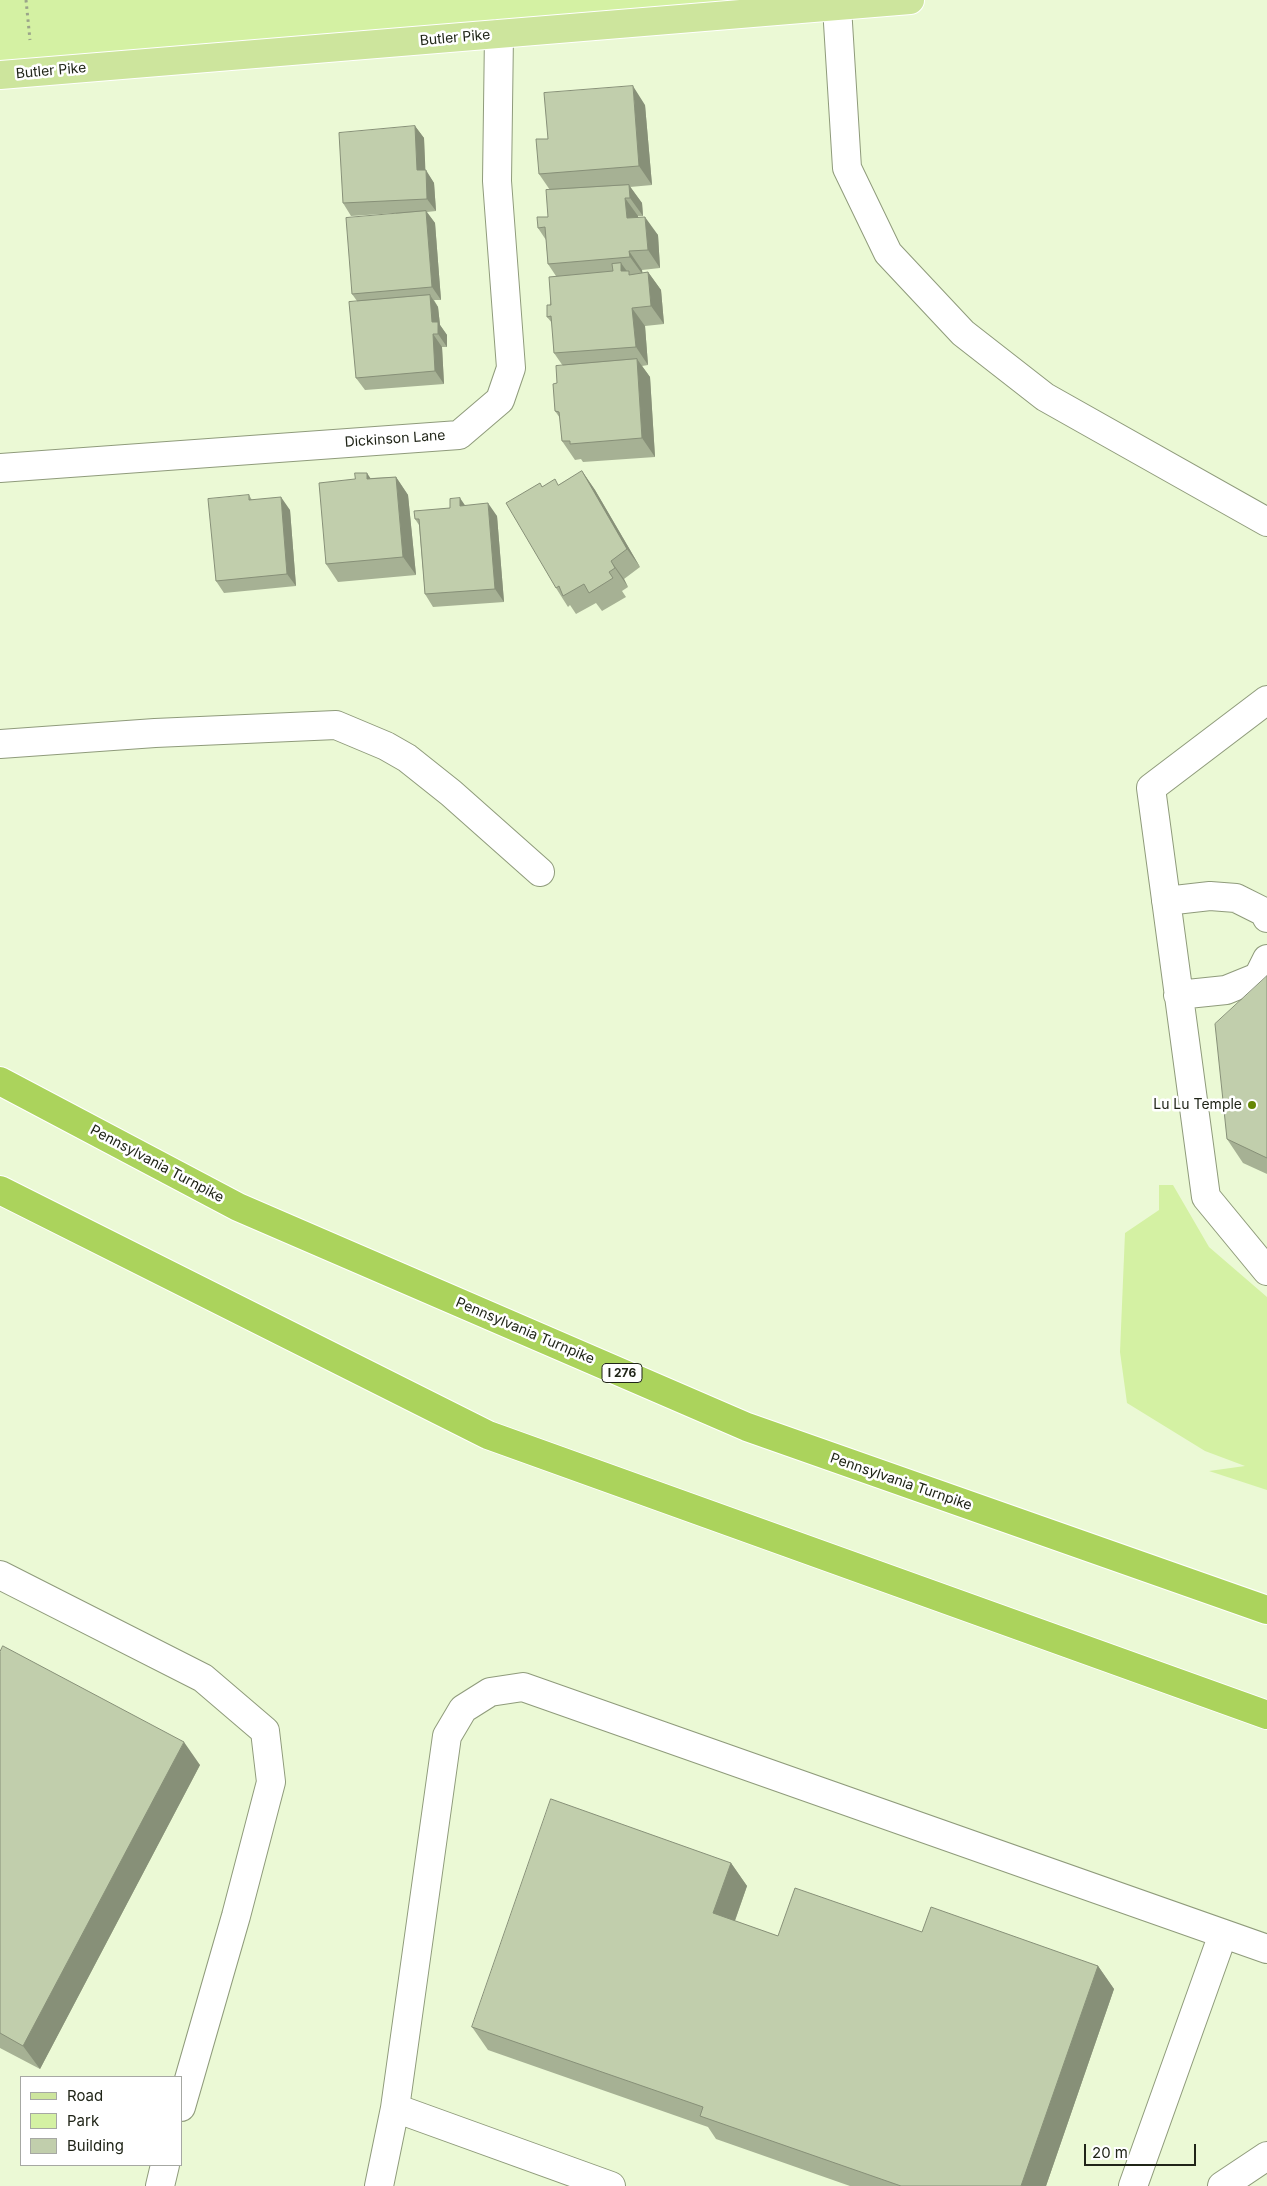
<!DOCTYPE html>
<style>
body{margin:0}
#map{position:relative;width:1267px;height:2186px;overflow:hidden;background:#ebf9d5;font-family:Inter,sans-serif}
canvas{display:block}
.legend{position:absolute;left:20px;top:2076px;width:162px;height:90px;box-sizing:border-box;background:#fff;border:1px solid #a6a8a3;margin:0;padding:6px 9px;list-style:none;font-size:15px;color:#202518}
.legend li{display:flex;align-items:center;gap:10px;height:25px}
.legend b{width:25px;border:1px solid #a6a8a3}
.scale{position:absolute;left:1084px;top:2144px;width:112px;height:22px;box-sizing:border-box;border:2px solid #202518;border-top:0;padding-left:6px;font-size:15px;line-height:18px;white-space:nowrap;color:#202518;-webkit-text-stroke:4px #fff;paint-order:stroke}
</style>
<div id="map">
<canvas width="1267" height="2186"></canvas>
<ul class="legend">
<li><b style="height:6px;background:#cde59d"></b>Road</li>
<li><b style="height:14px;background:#d4f1a3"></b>Park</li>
<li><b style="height:14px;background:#c1ceac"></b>Building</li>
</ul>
<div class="scale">20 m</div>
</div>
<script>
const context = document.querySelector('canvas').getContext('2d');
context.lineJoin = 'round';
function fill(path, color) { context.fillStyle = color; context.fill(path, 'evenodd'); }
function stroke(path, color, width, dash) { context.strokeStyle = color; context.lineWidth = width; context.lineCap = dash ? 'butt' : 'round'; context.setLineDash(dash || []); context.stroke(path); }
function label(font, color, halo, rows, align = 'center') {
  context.font = font + ' Inter,sans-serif'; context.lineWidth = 5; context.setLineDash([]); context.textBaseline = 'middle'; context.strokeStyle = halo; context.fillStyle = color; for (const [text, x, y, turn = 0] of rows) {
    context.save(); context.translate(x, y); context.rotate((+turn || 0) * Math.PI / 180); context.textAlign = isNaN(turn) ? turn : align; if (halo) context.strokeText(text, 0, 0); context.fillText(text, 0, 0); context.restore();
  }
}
const green = new Path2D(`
 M 0,0 L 773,0 L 0,75 Z
 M 1159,1185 L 1173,1185 L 1209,1247 L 1267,1297 L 1267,1490 L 1209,1471 L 1245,1466 L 1205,1451 L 1127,1403 L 1120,1352 L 1125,1233 L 1159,1210 Z`);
const path = new Path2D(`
 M 26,0 L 30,40`);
const minor = new Path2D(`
 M 837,7 L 847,168 L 888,253 L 963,333 L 1045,397 L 1267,522
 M 0,468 L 459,435 L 500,400 L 511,368 L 497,181 L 499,34
 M 1267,700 L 1151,788 L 1206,1197 L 1267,1271
 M 0,744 L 155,733 L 336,725 L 386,746 L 407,758 L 451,793 L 540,872
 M 1166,901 L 1210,896 L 1236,898 L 1264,912 L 1267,918
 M 1178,995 L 1226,990 L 1258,977 L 1267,959
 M 0,1575 L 203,1678 L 265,1731 L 271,1782 L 236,1916 L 181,2107
 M 395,2108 L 611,2186
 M 160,2186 L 165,2165
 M 379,2186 L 395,2108 L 447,1736 L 463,1709 L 490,1692 L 523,1687 L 1267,1949
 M 1133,2186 L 1223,1934
 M 1222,2186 L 1267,2156`);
const major = new Path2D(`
 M 0,75 L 910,0`);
const highway = new Path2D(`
 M 0,1081 L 238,1207 L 747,1427 L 1267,1610
 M 0,1190 L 488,1435 L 1267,1715`);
const wall = new Path2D(`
 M 645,105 L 652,185 L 630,187 L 642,203 L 643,216 L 638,216 L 638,217 L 658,235 L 660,268 L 642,270 L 642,273 L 648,272 L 661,290 L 664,324 L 645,326 L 648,365 L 642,366 L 650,377 L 655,457 L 583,462 L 581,459 L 575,460 L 562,441 L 560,418 L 555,411 L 557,383 L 563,366 L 554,353 L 552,323 L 547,317 L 556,276 L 548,264 L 546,240 L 538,228 L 548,217 L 550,190 L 539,174 L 548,139 Z
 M 415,126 L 424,138 L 425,170 L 434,183 L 436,211 L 427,212 L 435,223 L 441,300 L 434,300 L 438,307 L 440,325 L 447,335 L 447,347 L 442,347 L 444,384 L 365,390 L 356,378 L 357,301 L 352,294 L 396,213 L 351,216 L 343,203 Z
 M 582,471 L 595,490 L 640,567 L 624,579 L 628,587 L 622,591 L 626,597 L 602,611 L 596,603 L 576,614 L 570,605 L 568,607 L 556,588 L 542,487 L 559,485 Z
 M 396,477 L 408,495 L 416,575 L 338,582 L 326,564 L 371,478 Z
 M 249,495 L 252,500 L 290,510 L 296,586 L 224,593 L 216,581 Z
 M 465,505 L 497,516 L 504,602 L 433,607 L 425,594 L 419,525 L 415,519 L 450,508 Z
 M 1267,976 L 1267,1174 L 1243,1163 L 1227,1139 Z
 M 0,1652 L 200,1765 L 40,2069 L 0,2048 Z
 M 731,1863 L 747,1886 L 735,1921 L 778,1936 L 922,1932 L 1098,1966 L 1114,1989 L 1046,2186 L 850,2186 L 716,2139 L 708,2127 L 488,2050 L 472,2027 Z`);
const shadedWall = new Path2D(`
 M 633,86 L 645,105 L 652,185 L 639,166 Z
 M 415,126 L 424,138 L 426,183 L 417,170 Z
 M 426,170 L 434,183 L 436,211 L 427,199 Z
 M 629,185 L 642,203 L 643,216 L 630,198 Z
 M 625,198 L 638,216 L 639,236 L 627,218 Z
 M 426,211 L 435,223 L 441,300 L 432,287 Z
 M 645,217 L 658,235 L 660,268 L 648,250 Z
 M 629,251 L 642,270 L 643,275 L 630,257 Z
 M 621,263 L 634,281 L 621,271 Z
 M 648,272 L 661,290 L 664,324 L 651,306 Z
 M 430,295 L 438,307 L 440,325 L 447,335 L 447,347 L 438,334 L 432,322 Z
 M 632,308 L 645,326 L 648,365 L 636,347 Z
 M 433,334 L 442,347 L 444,384 L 435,371 Z
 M 637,359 L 650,377 L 655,457 L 642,438 Z
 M 582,471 L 595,490 L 640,567 L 627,549 Z
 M 367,473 L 379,491 L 367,479 Z
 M 396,477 L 408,495 L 416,575 L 403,557 Z
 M 281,497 L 290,510 L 296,586 L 287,574 Z
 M 460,498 L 469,511 L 460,506 Z
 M 488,503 L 497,516 L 504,602 L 495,589 Z
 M 611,561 L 624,579 L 628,587 L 615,568 Z
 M 184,1742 L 200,1765 L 40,2069 L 23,2046 Z
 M 731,1863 L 747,1886 L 729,1937 L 713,1913 Z
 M 1098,1966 L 1114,1989 L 1046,2186 L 1021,2186 Z`);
const building = new Path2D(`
 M 633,86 L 639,166 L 539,174 L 536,139 L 548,139 L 544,93 Z
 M 415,126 L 417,170 L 426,170 L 427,199 L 343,203 L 339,133 Z
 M 629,185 L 630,198 L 625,198 L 627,218 L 645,217 L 648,250 L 629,251 L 630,257 L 548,264 L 545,227 L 538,228 L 537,217 L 548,217 L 546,190 Z
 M 426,211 L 432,287 L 352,294 L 346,218 Z
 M 621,263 L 621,271 L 629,271 L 629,275 L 648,272 L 651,306 L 632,308 L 636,347 L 554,353 L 551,316 L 547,317 L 547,305 L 551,305 L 549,277 L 613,271 L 612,264 Z
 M 430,295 L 432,322 L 438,322 L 438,334 L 433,334 L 435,371 L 356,378 L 349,302 Z
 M 637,359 L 642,438 L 570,444 L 570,441 L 562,441 L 559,412 L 555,411 L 553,384 L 557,383 L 556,366 Z
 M 582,471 L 627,549 L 611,561 L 615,568 L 609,572 L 613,578 L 589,593 L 584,584 L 563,596 L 559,586 L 556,588 L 506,503 L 540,483 L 542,487 L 555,479 L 558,485 Z
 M 355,473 L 367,473 L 367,479 L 396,477 L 403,557 L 326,564 L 319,483 L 355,479 Z
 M 249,495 L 249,500 L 281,497 L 287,574 L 216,581 L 208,499 Z
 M 460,498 L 460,506 L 488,503 L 495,589 L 425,594 L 419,519 L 415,519 L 414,511 L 450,508 L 450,499 Z
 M 1267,976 L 1267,1158 L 1227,1139 L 1215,1024 Z
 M 3,1646 L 184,1742 L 23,2046 L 0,2033 L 0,1652 Z
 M 551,1799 L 731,1863 L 713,1913 L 778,1936 L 795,1888 L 922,1932 L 931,1907 L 1098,1966 L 1021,2186 L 901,2186 L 700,2116 L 703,2107 L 472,2027 Z`);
const markers = [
 [1252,1105,5,"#658704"]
];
const shields = [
 [622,1373,40]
];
const shieldNames = [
 ["I 276",622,1373]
];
const streetNames = [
 ["Butler Pike",455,38,-5],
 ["Butler Pike",51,71,-5],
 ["Dickinson Lane",395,439,-4],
 ["Pennsylvania Turnpike",157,1164,28],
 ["Pennsylvania Turnpike",525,1331,23],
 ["Pennsylvania Turnpike",901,1482,19]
];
const poiNames = [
 ["Lu Lu Temple",1242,1105]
];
fill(green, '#d4f1a3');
stroke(minor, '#8f9b7b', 30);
stroke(major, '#fff', 30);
stroke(highway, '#fff', 30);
stroke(path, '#9aa489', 3, [2.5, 4]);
stroke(minor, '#fff', 28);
stroke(major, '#cde59d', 28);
stroke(highway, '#abd35c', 28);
fill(wall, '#a6b194');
fill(shadedWall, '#879078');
fill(building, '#c1ceac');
stroke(building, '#879078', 1);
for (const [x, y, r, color] of markers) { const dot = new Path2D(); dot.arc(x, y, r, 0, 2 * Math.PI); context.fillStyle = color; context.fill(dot); stroke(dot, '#fff', 2); }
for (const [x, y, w] of shields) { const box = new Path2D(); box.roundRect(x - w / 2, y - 9.5, w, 19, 4); context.fillStyle = '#fff'; context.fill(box); stroke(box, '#202518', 1); }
label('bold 12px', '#202518', null, shieldNames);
label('14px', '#202518', '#fff', streetNames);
label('14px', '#202518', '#fff', poiNames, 'right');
</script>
